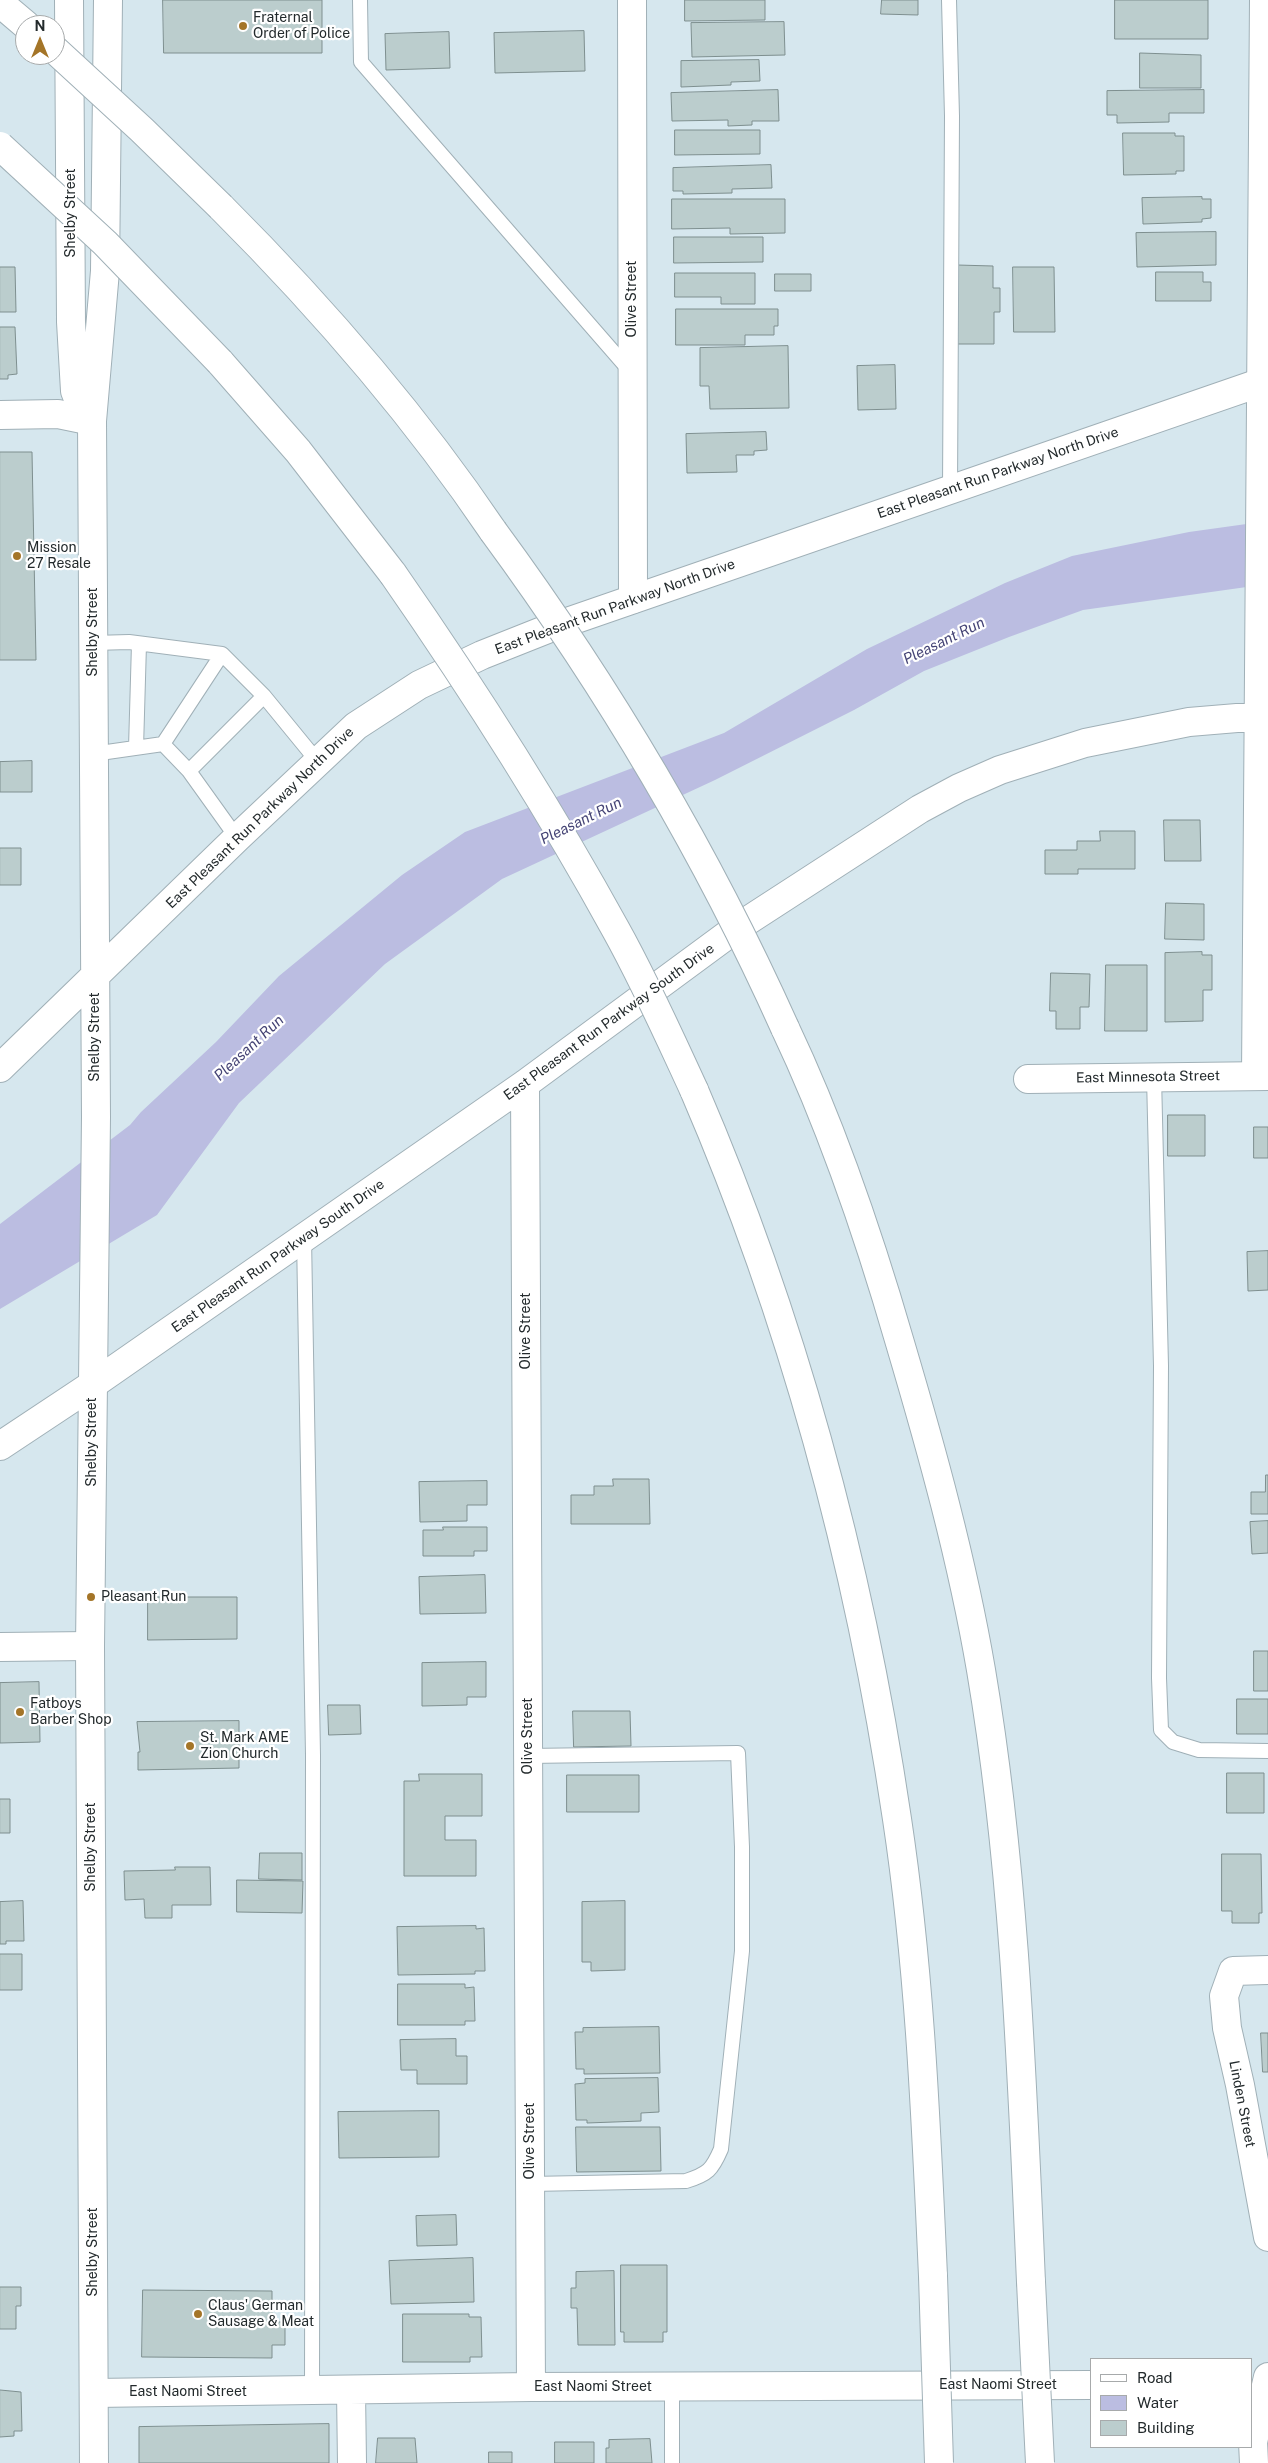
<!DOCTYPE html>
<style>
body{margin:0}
#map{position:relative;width:1268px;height:2463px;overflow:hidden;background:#d6e7ee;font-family:"Public Sans",sans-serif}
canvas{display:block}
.legend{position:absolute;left:1090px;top:2358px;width:162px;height:90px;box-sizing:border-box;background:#fff;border:1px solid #a7aaab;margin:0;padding:6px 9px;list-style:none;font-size:15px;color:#232a2c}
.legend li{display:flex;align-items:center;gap:10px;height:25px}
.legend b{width:25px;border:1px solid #a7aaab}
.north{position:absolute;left:15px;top:15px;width:50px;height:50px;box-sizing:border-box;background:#fff;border:1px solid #a7aaab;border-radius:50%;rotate:0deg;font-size:14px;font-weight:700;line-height:20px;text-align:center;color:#232a2c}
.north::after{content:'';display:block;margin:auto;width:18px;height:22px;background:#a47528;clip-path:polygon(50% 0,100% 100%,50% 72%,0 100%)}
</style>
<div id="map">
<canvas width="1268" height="2463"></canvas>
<ul class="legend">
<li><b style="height:6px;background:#fff"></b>Road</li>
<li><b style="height:14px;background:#bbbde1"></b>Water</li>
<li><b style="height:14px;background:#bbcdcd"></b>Building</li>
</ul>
<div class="north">N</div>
</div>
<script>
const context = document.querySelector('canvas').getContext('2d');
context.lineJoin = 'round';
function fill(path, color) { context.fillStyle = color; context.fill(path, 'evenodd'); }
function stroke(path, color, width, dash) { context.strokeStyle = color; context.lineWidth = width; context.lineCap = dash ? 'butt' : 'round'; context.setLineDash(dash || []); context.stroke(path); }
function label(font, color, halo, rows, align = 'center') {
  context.font = font + ' "Public Sans",sans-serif'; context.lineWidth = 4.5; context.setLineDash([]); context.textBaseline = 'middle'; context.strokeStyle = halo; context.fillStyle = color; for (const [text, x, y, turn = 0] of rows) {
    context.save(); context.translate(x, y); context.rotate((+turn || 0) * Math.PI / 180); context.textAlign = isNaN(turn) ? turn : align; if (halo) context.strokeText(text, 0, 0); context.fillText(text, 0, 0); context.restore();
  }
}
const water = new Path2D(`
 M 1268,521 L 1268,584 L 1083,610 L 1009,637 L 924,671 L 854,710 L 715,780 L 502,879 L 385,964 L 239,1103 L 157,1215 L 0,1309 L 0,1224 L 130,1125 L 141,1112 L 216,1042 L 279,976 L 402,875 L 465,832 L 724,733 L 867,649 L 1005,583 L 1072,556 L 1189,532 Z`);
const building = new Path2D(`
 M 163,0 L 322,0 L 322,53 L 164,53 Z
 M 685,0 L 765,0 L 765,20 L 685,21 Z
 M 882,0 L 918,0 L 918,15 L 881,14 Z
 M 1115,0 L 1208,0 L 1208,39 L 1115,39 Z
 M 784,22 L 785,55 L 692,57 L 691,23 Z
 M 584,31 L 585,71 L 495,73 L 494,33 Z
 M 449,32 L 450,68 L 386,70 L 385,34 Z
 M 1140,53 L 1201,55 L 1201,88 L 1140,88 Z
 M 759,60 L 760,81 L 731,82 L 731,85 L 681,87 L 681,61 Z
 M 778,90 L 779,121 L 752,121 L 752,125 L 728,126 L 728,120 L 672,121 L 671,93 Z
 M 1204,90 L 1204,113 L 1169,113 L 1169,122 L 1117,123 L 1117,115 L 1107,115 L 1107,91 Z
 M 675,130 L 760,130 L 760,154 L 675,155 Z
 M 1123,133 L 1175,133 L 1175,136 L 1184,136 L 1184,171 L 1176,171 L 1176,174 L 1124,175 Z
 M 771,165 L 772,188 L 732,189 L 732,193 L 683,194 L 683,191 L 673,191 L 673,168 Z
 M 1202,197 L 1202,199 L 1211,199 L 1211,218 L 1202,219 L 1202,222 L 1143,224 L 1142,198 Z
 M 672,199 L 785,199 L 785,233 L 730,234 L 730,228 L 672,229 Z
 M 1216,232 L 1216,265 L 1137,267 L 1136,233 Z
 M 674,237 L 763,237 L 763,262 L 674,263 Z
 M 957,265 L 993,266 L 993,288 L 1000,288 L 1000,312 L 994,312 L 994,344 L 957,344 Z
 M 0,267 L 15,267 L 16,312 L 0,312 Z
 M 1013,267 L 1054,267 L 1055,332 L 1014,332 Z
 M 1156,272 L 1203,272 L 1203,282 L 1211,282 L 1211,301 L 1156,301 Z
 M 675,273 L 755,273 L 755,304 L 721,304 L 721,297 L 675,297 Z
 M 775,274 L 811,274 L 811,291 L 775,291 Z
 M 676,309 L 778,309 L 778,326 L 774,326 L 774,335 L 745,335 L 745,345 L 676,345 Z
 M 0,327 L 15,327 L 17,374 L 8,375 L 8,379 L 0,379 Z
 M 788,346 L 789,408 L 710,409 L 709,386 L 700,386 L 700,348 Z
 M 895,365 L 896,409 L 858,410 L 857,366 Z
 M 766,432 L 767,450 L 754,451 L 754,455 L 736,455 L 737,472 L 687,473 L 686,434 Z
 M 0,452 L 32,452 L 36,660 L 0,660 Z
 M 32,761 L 32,792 L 0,792 L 0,762 Z
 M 1164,820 L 1200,820 L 1201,861 L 1165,861 Z
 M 1100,831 L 1135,831 L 1135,869 L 1078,869 L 1078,874 L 1045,874 L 1045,850 L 1077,850 L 1077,841 L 1100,841 Z
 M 0,848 L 21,848 L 21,885 L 0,885 Z
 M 1166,903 L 1204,904 L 1204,940 L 1165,939 Z
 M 1202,952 L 1202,955 L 1212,955 L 1212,990 L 1203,990 L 1203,1021 L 1165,1022 L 1165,953 Z
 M 1106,965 L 1147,965 L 1147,1031 L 1105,1031 Z
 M 1051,973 L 1090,974 L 1089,1007 L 1080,1007 L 1080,1029 L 1056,1029 L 1056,1011 L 1050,1011 Z
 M 1168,1115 L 1205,1115 L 1205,1156 L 1168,1156 Z
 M 1254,1127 L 1268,1127 L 1268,1158 L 1254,1158 Z
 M 1268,1251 L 1268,1290 L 1248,1291 L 1247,1252 Z
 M 1266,1475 L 1268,1475 L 1268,1514 L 1251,1514 L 1251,1492 L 1265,1492 Z
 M 613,1479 L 649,1479 L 650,1524 L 571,1524 L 571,1495 L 594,1495 L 594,1486 L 613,1486 Z
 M 487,1481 L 487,1505 L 467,1505 L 467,1521 L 420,1522 L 419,1482 Z
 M 1268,1521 L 1268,1553 L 1252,1554 L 1250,1522 Z
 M 443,1527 L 487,1527 L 487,1551 L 474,1551 L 474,1556 L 423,1556 L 423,1530 L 443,1530 Z
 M 485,1575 L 486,1613 L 420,1614 L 419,1577 Z
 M 148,1597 L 237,1597 L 237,1639 L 148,1640 Z
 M 1254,1651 L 1268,1651 L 1268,1691 L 1254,1691 Z
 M 486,1662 L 486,1697 L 467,1697 L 467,1705 L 422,1706 L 422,1663 Z
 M 39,1682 L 40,1742 L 0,1743 L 0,1683 Z
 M 1237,1699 L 1268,1699 L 1268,1734 L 1237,1734 Z
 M 328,1705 L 360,1705 L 361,1734 L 329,1735 Z
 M 573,1711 L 630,1711 L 631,1746 L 574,1747 Z
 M 239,1721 L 239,1768 L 138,1770 L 138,1752 L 140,1752 L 137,1722 Z
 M 1227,1773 L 1264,1773 L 1264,1813 L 1227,1813 Z
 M 419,1774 L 482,1774 L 482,1816 L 445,1816 L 445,1840 L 476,1840 L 476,1876 L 404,1876 L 404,1781 L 419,1781 Z
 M 567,1775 L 639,1775 L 639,1812 L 567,1812 Z
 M 0,1799 L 10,1799 L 10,1833 L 0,1833 Z
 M 260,1853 L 302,1853 L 302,1880 L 259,1879 Z
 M 1222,1854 L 1261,1854 L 1262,1913 L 1259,1913 L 1259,1923 L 1232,1923 L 1232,1911 L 1222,1911 Z
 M 175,1867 L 210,1867 L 211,1905 L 172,1905 L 172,1918 L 145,1918 L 144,1899 L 125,1900 L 124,1871 L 175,1870 Z
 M 237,1880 L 303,1881 L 302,1913 L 237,1912 Z
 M 23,1901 L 24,1941 L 6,1941 L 6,1944 L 0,1944 L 0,1902 Z
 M 625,1901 L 625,1970 L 591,1971 L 591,1962 L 582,1962 L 582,1902 Z
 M 476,1926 L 476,1929 L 484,1928 L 485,1971 L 475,1971 L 475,1974 L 398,1975 L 397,1927 Z
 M 0,1954 L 22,1954 L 22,1990 L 0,1990 Z
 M 398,1984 L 465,1984 L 465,1988 L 474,1987 L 475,2021 L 465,2021 L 465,2025 L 398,2025 Z
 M 659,2027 L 660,2073 L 584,2074 L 584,2069 L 576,2069 L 575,2032 L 583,2032 L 583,2028 Z
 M 1261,2033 L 1268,2033 L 1268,2072 L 1263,2072 Z
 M 456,2039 L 456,2056 L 467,2056 L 467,2084 L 417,2084 L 417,2070 L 401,2070 L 400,2040 Z
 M 658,2078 L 659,2112 L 641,2113 L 641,2121 L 587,2123 L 587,2120 L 576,2120 L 575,2084 L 585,2083 L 585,2079 Z
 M 439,2111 L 439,2157 L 339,2158 L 338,2112 Z
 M 576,2127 L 660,2127 L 661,2171 L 577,2172 Z
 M 456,2215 L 457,2245 L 417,2246 L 416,2216 Z
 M 473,2258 L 474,2302 L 391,2304 L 389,2261 Z
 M 621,2265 L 667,2265 L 667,2332 L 663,2332 L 663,2342 L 624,2342 L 624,2332 L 621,2332 Z
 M 614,2271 L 615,2345 L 578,2345 L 577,2308 L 571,2308 L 571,2288 L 576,2288 L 576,2272 Z
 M 0,2287 L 21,2287 L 21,2306 L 16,2306 L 16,2329 L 0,2329 Z
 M 143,2290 L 272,2291 L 272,2322 L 285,2322 L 285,2345 L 272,2345 L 272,2358 L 142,2357 Z
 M 403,2314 L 469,2314 L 469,2317 L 481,2317 L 482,2357 L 470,2357 L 470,2362 L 403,2362 Z
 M 0,2390 L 21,2392 L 22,2431 L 14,2431 L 14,2436 L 0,2437 Z
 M 329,2424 L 329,2463 L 139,2463 L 139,2427 Z
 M 378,2438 L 415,2438 L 417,2463 L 376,2463 Z
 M 650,2439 L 652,2463 L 606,2463 L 606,2448 L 609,2448 L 609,2440 Z
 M 555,2442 L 594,2442 L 594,2463 L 555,2463 Z
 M 489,2452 L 512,2452 L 512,2463 L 489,2463 Z`);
const lane = new Path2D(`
 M 360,0 L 361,62 L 630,371
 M 949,0 L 952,116 L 950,490
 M 93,643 L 129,642 L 222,654 L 264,696 L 318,762
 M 163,744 L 222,654
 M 136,748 L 139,644
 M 93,754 L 163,744 L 189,771 L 237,838
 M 189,771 L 264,696
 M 1154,1077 L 1161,1366 L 1159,1678 L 1161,1730 L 1173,1742 L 1199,1750 L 1268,1751
 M 304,1237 L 313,1755 L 312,2391
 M 528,1756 L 738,1753 L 742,1847 L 742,1951 L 721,2149 C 712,2170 708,2174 686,2181 L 530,2184
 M 672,2387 L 672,2463`);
const street = new Path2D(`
 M 632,0 L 633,599
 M 0,415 L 58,414 L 92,421
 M 1256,1076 L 1264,0
 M 525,1084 L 531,2387
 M 0,1446 L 92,1385 L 525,1084 L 738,927 L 920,809 L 959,788 L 1000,770 L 1085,743 L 1189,722 L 1237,718 L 1268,718
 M 0,1647 L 90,1646
 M 1268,1970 L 1233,1971 L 1224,1996 L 1227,2028 L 1240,2085 L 1268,2237
 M 351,2391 L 352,2463
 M 94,2393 L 531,2387 L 1092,2385
 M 1254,2463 L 1253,2442 L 1268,2377`);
const secondary = new Path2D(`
 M 69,0 L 71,322 L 75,391 L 83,412 L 92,421
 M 0,1068 L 237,838 L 356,726 L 419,685 L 482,655 L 550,628 L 1268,380
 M 1028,1079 L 1268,1076
 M 94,2463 L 90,1646 L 96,1117 L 92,421 L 105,271 L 108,0`);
const highway = new Path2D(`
 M 0,3 L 26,25
 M 221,207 C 321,307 414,414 493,531
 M 220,362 L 298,451 L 393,574
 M 785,1028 C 833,1129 869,1236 900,1343 C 932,1451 962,1559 981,1670 C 1015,1871 1022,2077 1031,2282
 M 694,1090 C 794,1322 860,1569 897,1819 C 920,1971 926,2123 933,2276`);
const highwayBridge = new Path2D(`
 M 55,50 L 142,130 L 221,207
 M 0,146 L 105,243 L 220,362
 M 493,531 C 607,686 706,852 785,1028
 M 393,574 C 473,689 549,808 616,930 C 645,982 669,1036 694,1090
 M 933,2276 L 939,2463
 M 1031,2282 L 1040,2463`);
const markers = [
 [243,26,5,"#a47528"],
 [17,556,5,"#a47528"],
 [91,1597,5,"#a47528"],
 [20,1712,5,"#a47528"],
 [190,1746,5,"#a47528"],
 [198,2314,5,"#a47528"]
];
const poiNames = [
 ["Fraternal",253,18],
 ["Order of Police",253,34],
 ["Mission",27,548],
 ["27 Resale",27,564],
 ["Pleasant Run",101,1597],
 ["Fatboys",30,1704],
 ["Barber Shop",30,1720],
 ["St. Mark AME",200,1738],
 ["Zion Church",200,1754],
 ["Claus' German",208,2306],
 ["Sausage & Meat",208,2322]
];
const streetNames = [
 ["Shelby Street",71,213,-90],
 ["Olive Street",632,299,-90],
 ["East Pleasant Run Parkway North Drive",998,473,-19],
 ["East Pleasant Run Parkway North Drive",615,607,-20],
 ["Shelby Street",93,632,-90],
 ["East Pleasant Run Parkway North Drive",260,818,-44],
 ["East Pleasant Run Parkway South Drive",609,1022,-36],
 ["Shelby Street",95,1037,-90],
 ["East Minnesota Street",1148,1077,-1],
 ["East Pleasant Run Parkway South Drive",278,1256,-35],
 ["Olive Street",526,1331,-90],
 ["Shelby Street",92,1442,-90],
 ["Olive Street",528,1736,-90],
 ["Shelby Street",91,1847,-90],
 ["Linden Street",1242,2104,79],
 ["Olive Street",530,2141,-90],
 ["Shelby Street",93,2252,-90],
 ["East Naomi Street",998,2385],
 ["East Naomi Street",593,2387],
 ["East Naomi Street",188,2392]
];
const waterNames = [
 ["Pleasant Run",944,641,-26],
 ["Pleasant Run",581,821,-26],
 ["Pleasant Run",249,1048,-43]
];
fill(water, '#bbbde1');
fill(building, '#bbcdcd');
stroke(building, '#7e8f8f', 1);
stroke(lane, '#a0b0b7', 16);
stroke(street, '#a0b0b7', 30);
stroke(secondary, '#a0b0b7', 30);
stroke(highway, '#a0b0b7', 30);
stroke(lane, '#fff', 14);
stroke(street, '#fff', 28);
stroke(secondary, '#fff', 28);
stroke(highway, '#fff', 28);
stroke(highwayBridge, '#a0b0b7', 30, []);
stroke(highwayBridge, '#fff', 28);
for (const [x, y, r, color] of markers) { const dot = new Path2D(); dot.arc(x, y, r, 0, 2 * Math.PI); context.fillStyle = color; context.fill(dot); stroke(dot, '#fff', 2); }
label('14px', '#232a2c', '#fff', poiNames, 'left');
label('14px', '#232a2c', '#fff', streetNames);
label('italic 15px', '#454475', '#fff', waterNames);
</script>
